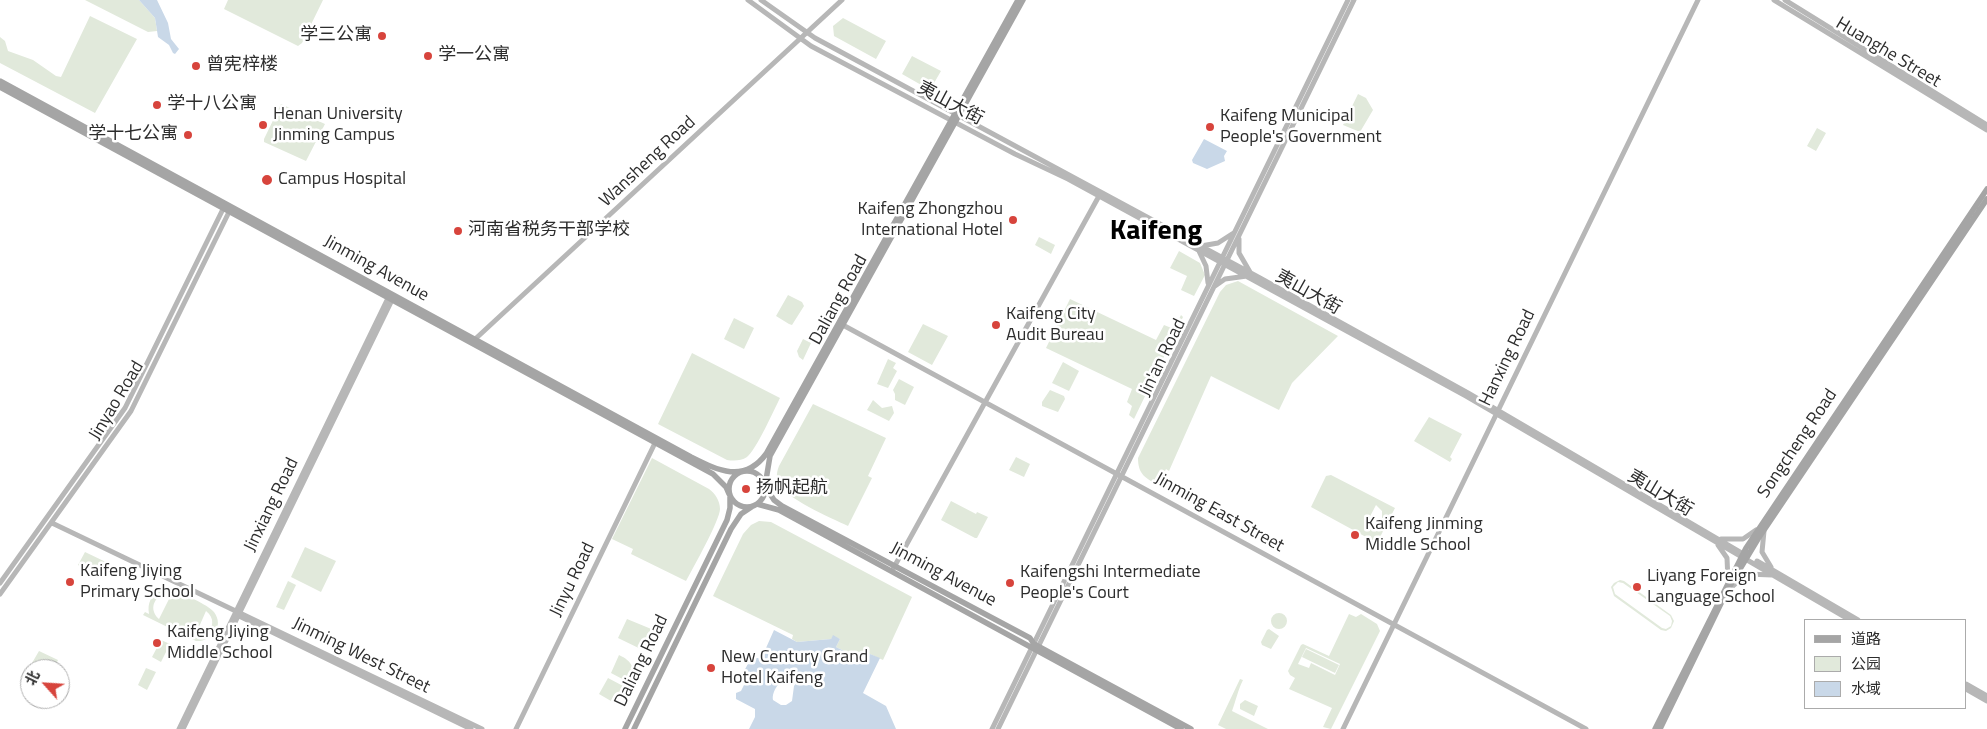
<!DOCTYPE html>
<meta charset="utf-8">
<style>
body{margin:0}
#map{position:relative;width:1987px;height:729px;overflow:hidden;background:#fff;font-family:"Titillium Web","Noto Sans SC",sans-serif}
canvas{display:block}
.legend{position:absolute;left:1804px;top:619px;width:162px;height:90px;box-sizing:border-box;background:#fff;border:1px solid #ababab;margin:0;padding:6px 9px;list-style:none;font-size:15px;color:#2d2d2d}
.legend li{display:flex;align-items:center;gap:10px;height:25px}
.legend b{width:25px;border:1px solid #ababab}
.north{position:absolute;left:20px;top:659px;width:50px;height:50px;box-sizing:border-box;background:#fff;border:1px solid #ababab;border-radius:50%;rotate:296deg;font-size:14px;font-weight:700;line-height:20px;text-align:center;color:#2d2d2d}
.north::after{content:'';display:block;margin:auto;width:18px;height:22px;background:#d7443c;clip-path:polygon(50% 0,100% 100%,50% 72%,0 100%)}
</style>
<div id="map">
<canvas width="1987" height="729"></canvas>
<ul class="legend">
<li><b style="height:6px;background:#a5a5a5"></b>道路</li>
<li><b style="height:14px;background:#e1e9db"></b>公园</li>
<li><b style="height:14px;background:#c9d8e8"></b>水域</li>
</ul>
<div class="north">北</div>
</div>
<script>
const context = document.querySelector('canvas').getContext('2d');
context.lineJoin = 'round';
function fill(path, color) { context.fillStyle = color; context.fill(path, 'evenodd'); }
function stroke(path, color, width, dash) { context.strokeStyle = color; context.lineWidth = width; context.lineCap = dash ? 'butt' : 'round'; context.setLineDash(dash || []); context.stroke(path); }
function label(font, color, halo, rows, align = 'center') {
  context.font = font + ' "Titillium Web","Noto Sans SC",sans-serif'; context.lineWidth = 5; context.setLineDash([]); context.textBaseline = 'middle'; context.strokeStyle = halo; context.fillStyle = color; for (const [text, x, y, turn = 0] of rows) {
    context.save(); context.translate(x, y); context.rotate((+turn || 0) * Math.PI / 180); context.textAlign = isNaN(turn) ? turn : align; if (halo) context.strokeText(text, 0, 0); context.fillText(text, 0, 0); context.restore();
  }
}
const green = new Path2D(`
 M 85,0 L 139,0 L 155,18 L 157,31 L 148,32 Z
 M 228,0 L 323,0 L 302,43 L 298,46 L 224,9 Z
 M 90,16 L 137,39 L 95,113 L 0,63 L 0,37 L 5,41 L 8,51 L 33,60 L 56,76 L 61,77 Z
 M 843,18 L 886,41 L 876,59 L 834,36 L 833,26 Z
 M 912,56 L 941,71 L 930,90 L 902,74 Z
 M 1358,94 L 1366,98 L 1373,110 L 1360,132 L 1343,125 Z
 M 281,104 L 325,124 L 306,161 L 264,142 L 264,139 Z
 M 1817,128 L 1826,133 L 1816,151 L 1807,146 Z
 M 1039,237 L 1055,245 L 1051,254 L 1035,245 Z
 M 1179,251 L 1200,263 L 1205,275 L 1194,296 L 1181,290 L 1187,276 L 1170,268 Z
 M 1238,281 L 1338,336 L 1292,383 L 1279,410 L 1211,376 L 1169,471 L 1166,469 L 1158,485 C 1145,478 1138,474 1138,458 L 1220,292 L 1226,285 Z
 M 788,295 L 802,302 L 804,306 L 792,325 L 789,324 L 776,316 Z
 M 1070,299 L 1156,340 L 1164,325 L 1174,329 L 1181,315 L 1183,317 L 1134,419 L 1129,415 L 1132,406 L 1127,402 L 1132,389 L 1046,348 Z
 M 734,318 L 754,328 L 744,349 L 724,339 Z
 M 923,324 L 948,336 L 932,365 L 908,352 Z
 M 803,339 L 811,343 L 803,360 L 799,357 L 797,351 Z
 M 692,353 L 780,398 C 774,410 756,450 747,457 C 741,461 734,461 727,460 L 658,424 Z
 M 888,359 L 896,363 L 893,368 L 897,371 L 888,388 L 877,384 Z
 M 1063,362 L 1079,371 L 1069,391 L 1052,383 Z
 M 899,379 L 914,387 L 905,405 L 895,400 L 895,394 L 893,390 Z
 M 1050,390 L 1064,396 L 1065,399 L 1058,412 L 1042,406 L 1042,402 Z
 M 873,400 L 882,408 L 892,406 L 894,413 L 889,421 L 867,410 Z
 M 813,404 L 886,438 L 868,476 L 872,478 L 848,526 C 831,518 784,498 778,482 C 776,476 777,471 779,466 Z
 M 1429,417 L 1462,434 L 1450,457 L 1452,459 L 1450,462 L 1414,441 Z
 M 1016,457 L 1030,464 L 1024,477 L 1009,470 Z
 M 652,458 L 709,489 C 715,493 720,501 720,509 C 720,520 693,568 686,581 L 631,554 L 633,549 L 612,539 Z
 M 1331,475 L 1395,508 L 1377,543 L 1311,507 L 1326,476 ZM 1376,505 L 1382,511 L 1382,521 L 1377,527 L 1367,530 L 1364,528 Z
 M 951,501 L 976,514 L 977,512 L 988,517 L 977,538 L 975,538 L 941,520 Z
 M 759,521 L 771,522 L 912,597 L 883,660 L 870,654 L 866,662 L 836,647 L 840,639 L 833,636 L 831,639 L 797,642 L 792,639 L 793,635 L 713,596 L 743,534 L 751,525 Z
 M 305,547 L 336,561 L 321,592 L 291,577 Z
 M 85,552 L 110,564 L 103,578 L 78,565 Z
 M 1620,580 L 1624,581 L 1671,615 L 1674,621 L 1671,628 L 1666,631 L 1661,630 L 1614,596 L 1611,587 L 1614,583 ZM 1618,582 L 1623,583 L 1670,616 L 1672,621 L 1671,626 L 1666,629 L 1662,628 L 1615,594 L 1613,587 Z
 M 288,581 L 296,585 L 284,610 L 276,607 Z
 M 161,590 C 165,589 168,589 172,590 C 181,593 209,605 214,612 C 225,627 211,642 196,641 L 143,615 L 145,612 L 149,614 C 147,603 151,595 161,590 ZM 163,594 L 171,595 L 159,619 C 150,611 152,600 163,594 ZM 206,611 C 215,618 214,628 205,635 L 195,636 Z
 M1271 621a8 8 0 1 1 16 0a8 8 0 1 1-16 0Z
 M 1349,614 L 1356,617 L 1361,614 L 1377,624 L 1380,631 L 1331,729 L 1323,727 L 1332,708 L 1289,689 L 1295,678 L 1290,675 L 1288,671 L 1301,645 L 1303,644 L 1329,656 ZM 1306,648 L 1340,664 L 1335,675 L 1311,663 L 1309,668 L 1298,664 Z
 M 627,619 L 661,633 L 651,654 L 618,638 Z
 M 1269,629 L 1279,636 L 1271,649 L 1262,645 L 1261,642 L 1267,630 Z
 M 161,640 L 170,644 L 161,662 L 152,657 Z
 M 1306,649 L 1339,665 L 1335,673 L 1302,657 Z
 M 39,651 L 58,660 L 54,669 L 44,669 L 32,663 Z
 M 619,655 C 632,661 637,669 628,682 L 611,673 Z
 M 146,668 L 156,672 L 147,690 L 138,685 Z
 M 608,678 L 625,687 L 621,695 L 611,701 L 599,694 Z
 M 1240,679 L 1243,680 C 1238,690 1236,700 1232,711 L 1268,729 L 1226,729 L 1218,725 Z
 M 1245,700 L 1258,706 L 1254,716 L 1240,709 L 1240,704 Z`);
const water = new Path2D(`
 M 139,0 L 157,0 L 168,23 L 171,39 L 179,49 L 175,54 L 173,53 L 169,45 L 158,37 L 155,18 Z
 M 1204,139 L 1227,151 L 1224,156 L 1225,161 L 1207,169 L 1193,163 L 1192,160 Z
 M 774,630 L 797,642 L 831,639 L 833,635 L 840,639 L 836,647 L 866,662 L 870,654 L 880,658 L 863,693 L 886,706 L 896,729 L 749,729 L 755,717 L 755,709 L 736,699 L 736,693 L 741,691 L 745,683 L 742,675 L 751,658 L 759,658 L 762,650 L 766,648 ZM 790,673 L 797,676 L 798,681 L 794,686 L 792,701 L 786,705 L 781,705 L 773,700 C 771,691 782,678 790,673 Z`);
const secondary = new Path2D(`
 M 748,0 L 811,46 L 1015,154 L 1068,179 L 1466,396 L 1850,620
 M 761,0 L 815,38 L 1260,278 L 1468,393 L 1745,555
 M 1774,0 L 1987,130
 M 1785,0 L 1987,125
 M 1239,239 L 1239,253 L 1250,272
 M 1201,246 L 1218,243 L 1232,234
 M 1198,249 L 1206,266 L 1208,283
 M 1215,286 L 1225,279 L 1247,276
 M 841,324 L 1586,729
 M 472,342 L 842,0
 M 52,523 L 482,729
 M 1764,531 L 1762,552 L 1771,567
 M 1721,539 L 1743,539 L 1756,530
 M 1718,545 L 1727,558 L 1728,581
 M 1757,561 L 1858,620
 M 893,569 L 1099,196
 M 0,583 L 125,408 L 224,207
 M 1729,589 L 1747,574 L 1772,575
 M 0,594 L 131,411 L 230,210
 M 237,615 L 471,729
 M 1966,684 L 1987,696
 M 1966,689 L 1987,701
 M 179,729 L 390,294
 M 183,729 L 393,298
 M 516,729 L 655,443
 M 992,729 L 1348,0
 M 998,729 L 1354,0
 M 1343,729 L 1698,0`);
const primary = new Path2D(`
 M 1023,0 L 770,456 L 765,486 L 774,500 L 782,506 L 1030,638 L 1034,644 L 1191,729
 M 0,81 L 691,457 C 717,470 744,484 766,454 L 1018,0
 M 0,87 L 713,474 L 726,487 L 729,494
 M729 489a18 18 0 1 1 36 0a18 18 0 1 1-36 0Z
 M 757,504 L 779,510 L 1181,729
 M 625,729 L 727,520 L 730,508 L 730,497
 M 634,729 L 731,529 L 741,514 L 753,506
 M 1655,729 L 1746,548 L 1987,189
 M 1660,729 L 1728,589 L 1758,539 L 1987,199`);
const markers = [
 [382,36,5,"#d7443c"],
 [428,56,5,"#d7443c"],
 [196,66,5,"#d7443c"],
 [157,105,5,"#d7443c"],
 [263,125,5,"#d7443c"],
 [1210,127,5,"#d7443c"],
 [188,135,5,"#d7443c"],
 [267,180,6,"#d7443c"],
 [1013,220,5,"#d7443c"],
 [458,231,5,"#d7443c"],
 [996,325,5,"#d7443c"],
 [746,489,5,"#d7443c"],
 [1355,535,5,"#d7443c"],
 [70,582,5,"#d7443c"],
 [1010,583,5,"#d7443c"],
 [1637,587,5,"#d7443c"],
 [157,643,5,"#d7443c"],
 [711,668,5,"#d7443c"]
];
const poiNames = [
 ["学三公寓",372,36,"right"],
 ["学一公寓",438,56],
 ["曾宪梓楼",206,66],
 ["学十八公寓",167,105],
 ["Henan University",273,115],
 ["Jinming Campus",273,136],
 ["Kaifeng Municipal",1220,117],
 ["People's Government",1220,138],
 ["学十七公寓",178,135,"right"],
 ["Campus Hospital",278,180],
 ["Kaifeng Zhongzhou",1003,210,"right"],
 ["International Hotel",1003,231,"right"],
 ["河南省税务干部学校",468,231],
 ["Kaifeng City",1006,315],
 ["Audit Bureau",1006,336],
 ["扬帆起航",756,489],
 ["Kaifeng Jinming",1365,525],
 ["Middle School",1365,546],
 ["Kaifeng Jiying",80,572],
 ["Primary School",80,593],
 ["Kaifengshi Intermediate",1020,573],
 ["People's Court",1020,594],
 ["Liyang Foreign",1647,577],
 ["Language School",1647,598],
 ["Kaifeng Jiying",167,633],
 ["Middle School",167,654],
 ["New Century Grand",721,658],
 ["Hotel Kaifeng",721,679]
];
const streetNames = [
 ["Huanghe Street",1888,53,31],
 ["夷山大街",950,104,28],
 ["Wansheng Road",648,162,-43],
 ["Jinming Avenue",376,269,29],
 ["夷山大街",1308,293,29],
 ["Daliang Road",839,300,-61],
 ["Jin'an Road",1163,358,-64],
 ["Hanxing Road",1508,358,-64],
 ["Jinyao Road",117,401,-59],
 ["Songcheng Road",1798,444,-56],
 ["夷山大街",1660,494,31],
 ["Jinxiang Road",272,505,-64],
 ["Jinming East Street",1219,513,29],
 ["Jinming Avenue",943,575,28],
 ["Jinyu Road",573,580,-64],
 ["Jinming West Street",361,656,26],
 ["Daliang Road",642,661,-64]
];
const townNames = [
 ["Kaifeng",1156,232]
];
fill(green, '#e1e9db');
fill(water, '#c9d8e8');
stroke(secondary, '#b7b7b7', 5);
stroke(primary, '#a5a5a5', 5.5);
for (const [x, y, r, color] of markers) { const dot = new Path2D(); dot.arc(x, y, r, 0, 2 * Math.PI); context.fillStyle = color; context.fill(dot); stroke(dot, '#fff', 2); }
label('18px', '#2d2d2d', '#fff', poiNames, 'left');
label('18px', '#2d2d2d', '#fff', streetNames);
label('bold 28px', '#000', '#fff', townNames);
</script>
